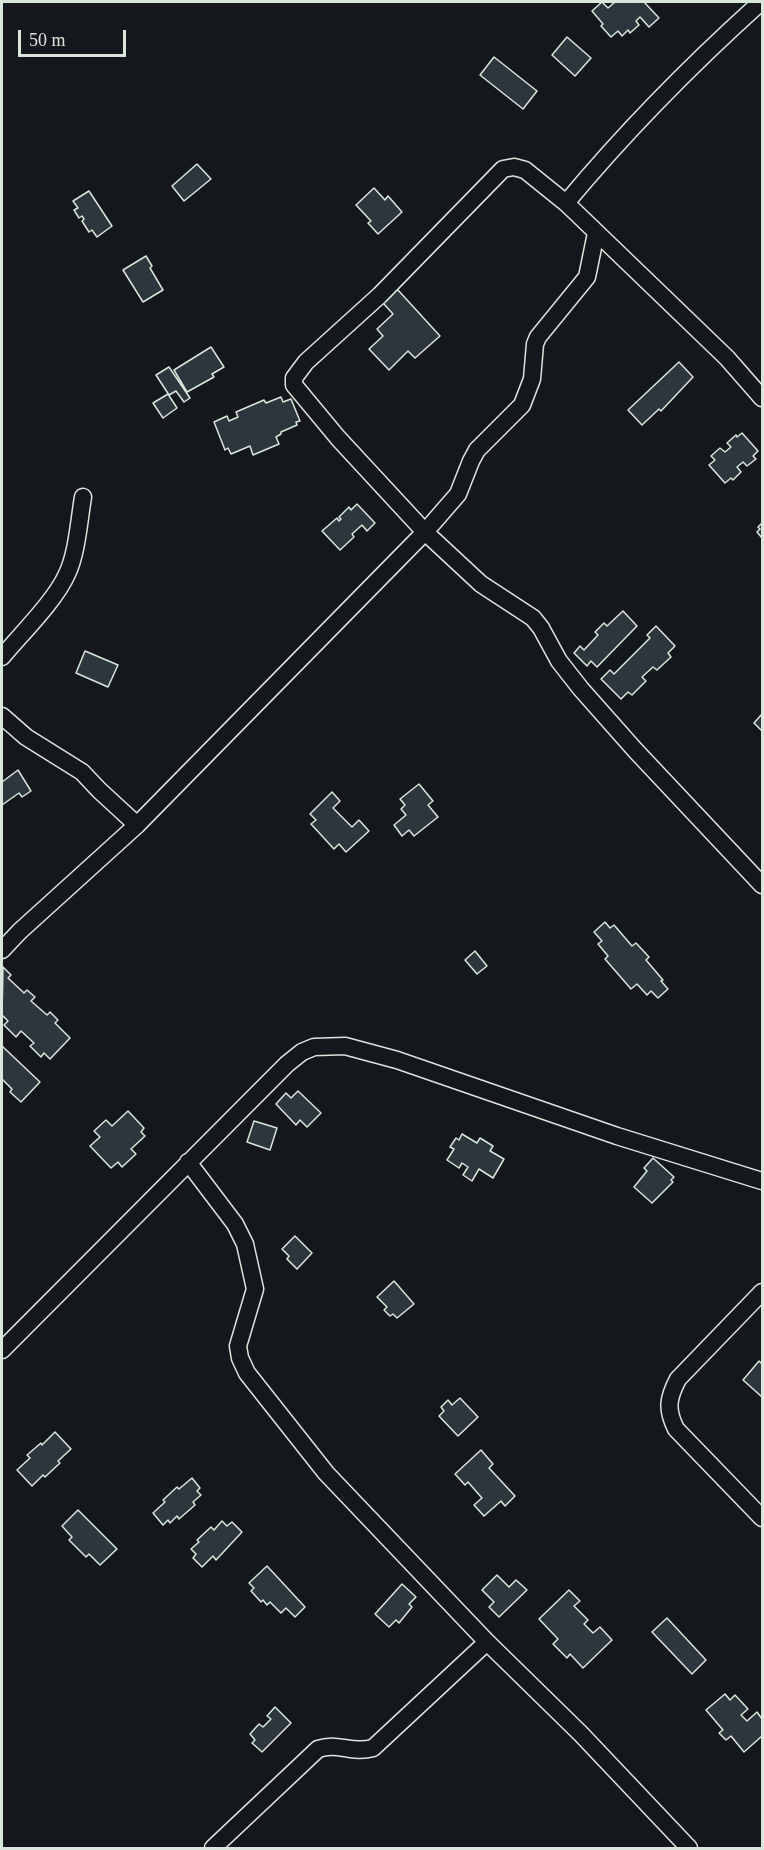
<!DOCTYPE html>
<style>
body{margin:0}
#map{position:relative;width:764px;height:1850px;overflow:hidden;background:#14181c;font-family:Georgia,serif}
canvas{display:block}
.frame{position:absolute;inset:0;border:3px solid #d8e6dc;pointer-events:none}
.scale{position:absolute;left:18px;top:30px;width:108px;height:27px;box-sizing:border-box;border:3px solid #d8e6dc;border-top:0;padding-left:8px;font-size:18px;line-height:21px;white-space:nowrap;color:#d8e6dc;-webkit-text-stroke:4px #14181c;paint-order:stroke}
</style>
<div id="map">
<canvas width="764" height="1850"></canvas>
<div class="frame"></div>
<div class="scale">50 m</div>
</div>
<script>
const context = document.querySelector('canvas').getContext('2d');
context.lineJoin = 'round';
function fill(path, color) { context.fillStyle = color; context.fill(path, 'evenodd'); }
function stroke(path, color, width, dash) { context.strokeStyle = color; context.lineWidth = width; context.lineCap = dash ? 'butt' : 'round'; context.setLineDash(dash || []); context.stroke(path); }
const building = new Path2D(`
 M 602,2 L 608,8 L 615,2 L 644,2 L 659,18 L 649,27 L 640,17 L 636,21 L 639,25 L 630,33 L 628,30 L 622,36 L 618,31 L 611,37 L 601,26 L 603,24 L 592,11 Z
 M 567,37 L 591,58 L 575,76 L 552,55 Z
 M 494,57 L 537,91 L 523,109 L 480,75 Z
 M 197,164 L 211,179 L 184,201 L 172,186 Z
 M 374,188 L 385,200 L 388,196 L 402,212 L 378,234 L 368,223 L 371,221 L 356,205 Z
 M 89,191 L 112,226 L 97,237 L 92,230 L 89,232 L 82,221 L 84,219 L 82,216 L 79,218 L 74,210 L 78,208 L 73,201 Z
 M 146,256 L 152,266 L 150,268 L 163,290 L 143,302 L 123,270 Z
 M 397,289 L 440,336 L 415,358 L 408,351 L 389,370 L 369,349 L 383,336 L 377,329 L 393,314 L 383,303 Z
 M 211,347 L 224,367 L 212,374 L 214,377 L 187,392 L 174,370 Z
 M 679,362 L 693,377 L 661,411 L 659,409 L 642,425 L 628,410 Z
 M 169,367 L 190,398 L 184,402 L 176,391 L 169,395 L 156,375 Z
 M 168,394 L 177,408 L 163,418 L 153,403 Z
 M 281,397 L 283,402 L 291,399 L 300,421 L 296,422 L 297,425 L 281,432 L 281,434 L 276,437 L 279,444 L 253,455 L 250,446 L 231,454 L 228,448 L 225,450 L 214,422 L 227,416 L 229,421 L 238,417 L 236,412 L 264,400 L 266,403 Z
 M 742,433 L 758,451 L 753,456 L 756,459 L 747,466 L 743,462 L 737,467 L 741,472 L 733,480 L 731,478 L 725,483 L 709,465 L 715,460 L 711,456 L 720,448 L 725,452 L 731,447 L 727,443 L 736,435 L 737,437 Z
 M 357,504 L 375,523 L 367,531 L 362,525 L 352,534 L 354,537 L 340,550 L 322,531 L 337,518 L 339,521 L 341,519 L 339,517 L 349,507 L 351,510 Z
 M 762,523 L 762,538 L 757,532 L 760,529 L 758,527 Z
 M 623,611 L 637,626 L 597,667 L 591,661 L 587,666 L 574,653 L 580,646 L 584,650 L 598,635 L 595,632 L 604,623 L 607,626 Z
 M 656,626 L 675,646 L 668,653 L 671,657 L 657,670 L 653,667 L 642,677 L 646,681 L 632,695 L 628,692 L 621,699 L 601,679 L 610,670 L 614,674 L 650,638 L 647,635 Z
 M 85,651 L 118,665 L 108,687 L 76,673 Z
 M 762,714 L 762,731 L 754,723 Z
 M 18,770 L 31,791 L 22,797 L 19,793 L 2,805 L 2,782 Z
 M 419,784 L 433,801 L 428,805 L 438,817 L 414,836 L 409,830 L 402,836 L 394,825 L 406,815 L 401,809 L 405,805 L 400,799 Z
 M 332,792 L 340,801 L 333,808 L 352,827 L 359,820 L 369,831 L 346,852 L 339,844 L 334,849 L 311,824 L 316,820 L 310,814 Z
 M 605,922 L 610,928 L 614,925 L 632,946 L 636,943 L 649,957 L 646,960 L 663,980 L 661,981 L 668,989 L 658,998 L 651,991 L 647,995 L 637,984 L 631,989 L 605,959 L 608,956 L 598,944 L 602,941 L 594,932 Z
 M 475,951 L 487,966 L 477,974 L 465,960 Z
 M 3,967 L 11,975 L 8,978 L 24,993 L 27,990 L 35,997 L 31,1001 L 47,1015 L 50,1012 L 58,1020 L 55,1023 L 70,1038 L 50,1059 L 44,1053 L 41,1057 L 30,1046 L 34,1043 L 21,1031 L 16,1037 L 4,1025 L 8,1021 L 2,1015 Z
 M 2,1046 L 40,1082 L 21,1102 L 10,1092 L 12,1089 L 2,1079 Z
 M 298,1091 L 321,1113 L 307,1127 L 300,1120 L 296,1125 L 276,1104 L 286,1093 L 291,1098 Z
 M 128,1111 L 144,1128 L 141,1132 L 145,1136 L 131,1149 L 136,1154 L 122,1167 L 118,1162 L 111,1168 L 90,1146 L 100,1137 L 94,1131 L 106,1120 L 112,1126 Z
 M 254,1121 L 277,1128 L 270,1150 L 247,1142 Z
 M 462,1134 L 477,1143 L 480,1138 L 493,1146 L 490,1151 L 504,1159 L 493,1178 L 479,1169 L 472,1181 L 463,1175 L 468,1167 L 462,1163 L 459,1168 L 447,1160 L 454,1149 L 450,1147 L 456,1138 L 459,1140 Z
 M 653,1158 L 674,1177 L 671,1180 L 673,1182 L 652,1203 L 634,1187 L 647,1171 L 644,1168 Z
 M 295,1236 L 312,1253 L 297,1269 L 287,1259 L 289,1256 L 282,1249 Z
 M 394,1281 L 414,1304 L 397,1318 L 393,1314 L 390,1316 L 384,1310 L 387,1307 L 377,1297 Z
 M 759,1361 L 762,1364 L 762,1397 L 743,1380 Z
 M 460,1398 L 478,1417 L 458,1436 L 439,1416 L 444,1411 L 441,1407 L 448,1400 L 452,1405 Z
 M 55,1432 L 71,1449 L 58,1461 L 60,1463 L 45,1477 L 43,1475 L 32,1486 L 17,1470 L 30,1458 L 27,1455 L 41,1443 L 42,1445 Z
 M 481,1450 L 493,1464 L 489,1468 L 515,1496 L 505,1506 L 501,1501 L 484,1516 L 474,1505 L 482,1498 L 468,1482 L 465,1485 L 455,1474 Z
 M 192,1478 L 200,1488 L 197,1491 L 201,1495 L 193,1502 L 195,1505 L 179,1519 L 177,1516 L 170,1523 L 168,1520 L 163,1525 L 153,1513 L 165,1502 L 163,1500 L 177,1487 L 179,1489 Z
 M 78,1510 L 117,1549 L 100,1565 L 89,1554 L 86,1557 L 69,1540 L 72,1537 L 62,1526 Z
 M 222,1521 L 227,1526 L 232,1522 L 242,1532 L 216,1560 L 213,1556 L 202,1567 L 193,1558 L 196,1554 L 191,1549 L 199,1542 L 197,1540 L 211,1527 L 214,1530 Z
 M 267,1566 L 305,1607 L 295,1617 L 286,1608 L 281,1613 L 270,1602 L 267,1605 L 263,1600 L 261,1602 L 251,1591 L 254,1588 L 249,1583 Z
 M 497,1575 L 509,1587 L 516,1580 L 527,1590 L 499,1617 L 489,1607 L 494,1602 L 482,1590 Z
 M 402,1584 L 416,1597 L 409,1604 L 412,1607 L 399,1623 L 396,1620 L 389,1627 L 375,1614 Z
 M 569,1590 L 580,1601 L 574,1606 L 588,1620 L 584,1624 L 593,1633 L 600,1627 L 612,1640 L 583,1668 L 570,1654 L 567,1658 L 553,1644 L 558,1639 L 539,1619 Z
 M 667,1618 L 706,1660 L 692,1674 L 652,1632 Z
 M 725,1694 L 730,1700 L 735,1695 L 748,1709 L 741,1715 L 747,1721 L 757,1712 L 762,1719 L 762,1736 L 744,1752 L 731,1736 L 726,1740 L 719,1733 L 723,1730 L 706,1710 Z
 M 275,1707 L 291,1723 L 262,1752 L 252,1743 L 255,1740 L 250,1734 L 259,1724 L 263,1727 L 271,1719 L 267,1716 Z`);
const minor = new Path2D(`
 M 566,203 C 626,131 692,64 761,2
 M 762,398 L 727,358 L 566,203 L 525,170 L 514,167 L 503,169 L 380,295 L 306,362 L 294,378 L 294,385 L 338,438 L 425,532 L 481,584 L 533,618 L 541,628 L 559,661 L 581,689 L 635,750 L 762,885
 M 2,657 C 21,634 55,601 67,574 C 77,553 79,521 83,497
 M 2,716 L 26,737 L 82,772 L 99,790 L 137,825
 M 2,950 L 20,931 L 137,825 L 425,532 L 458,494 L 471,461 L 477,450 L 522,405 L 532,379 L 535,344 L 538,337 L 587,277 L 596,233
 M 188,1162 L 235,1224 L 245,1244 L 255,1289 L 238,1346 L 240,1358 L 247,1373 L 326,1473 L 487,1642 L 581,1734 L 689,1848
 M 762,1292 L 678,1379 C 668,1398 666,1409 676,1429 L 762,1518
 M 2,1350 L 287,1064 L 302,1052 L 314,1047 L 345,1046 L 397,1060 L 617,1136 L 762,1181
 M 213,1848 L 318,1749 C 338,1742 351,1754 373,1748 L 487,1642`);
fill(building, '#2c363c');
stroke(building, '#d8e6dc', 1.5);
stroke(minor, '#d8e6dc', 19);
stroke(minor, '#14181c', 16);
</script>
